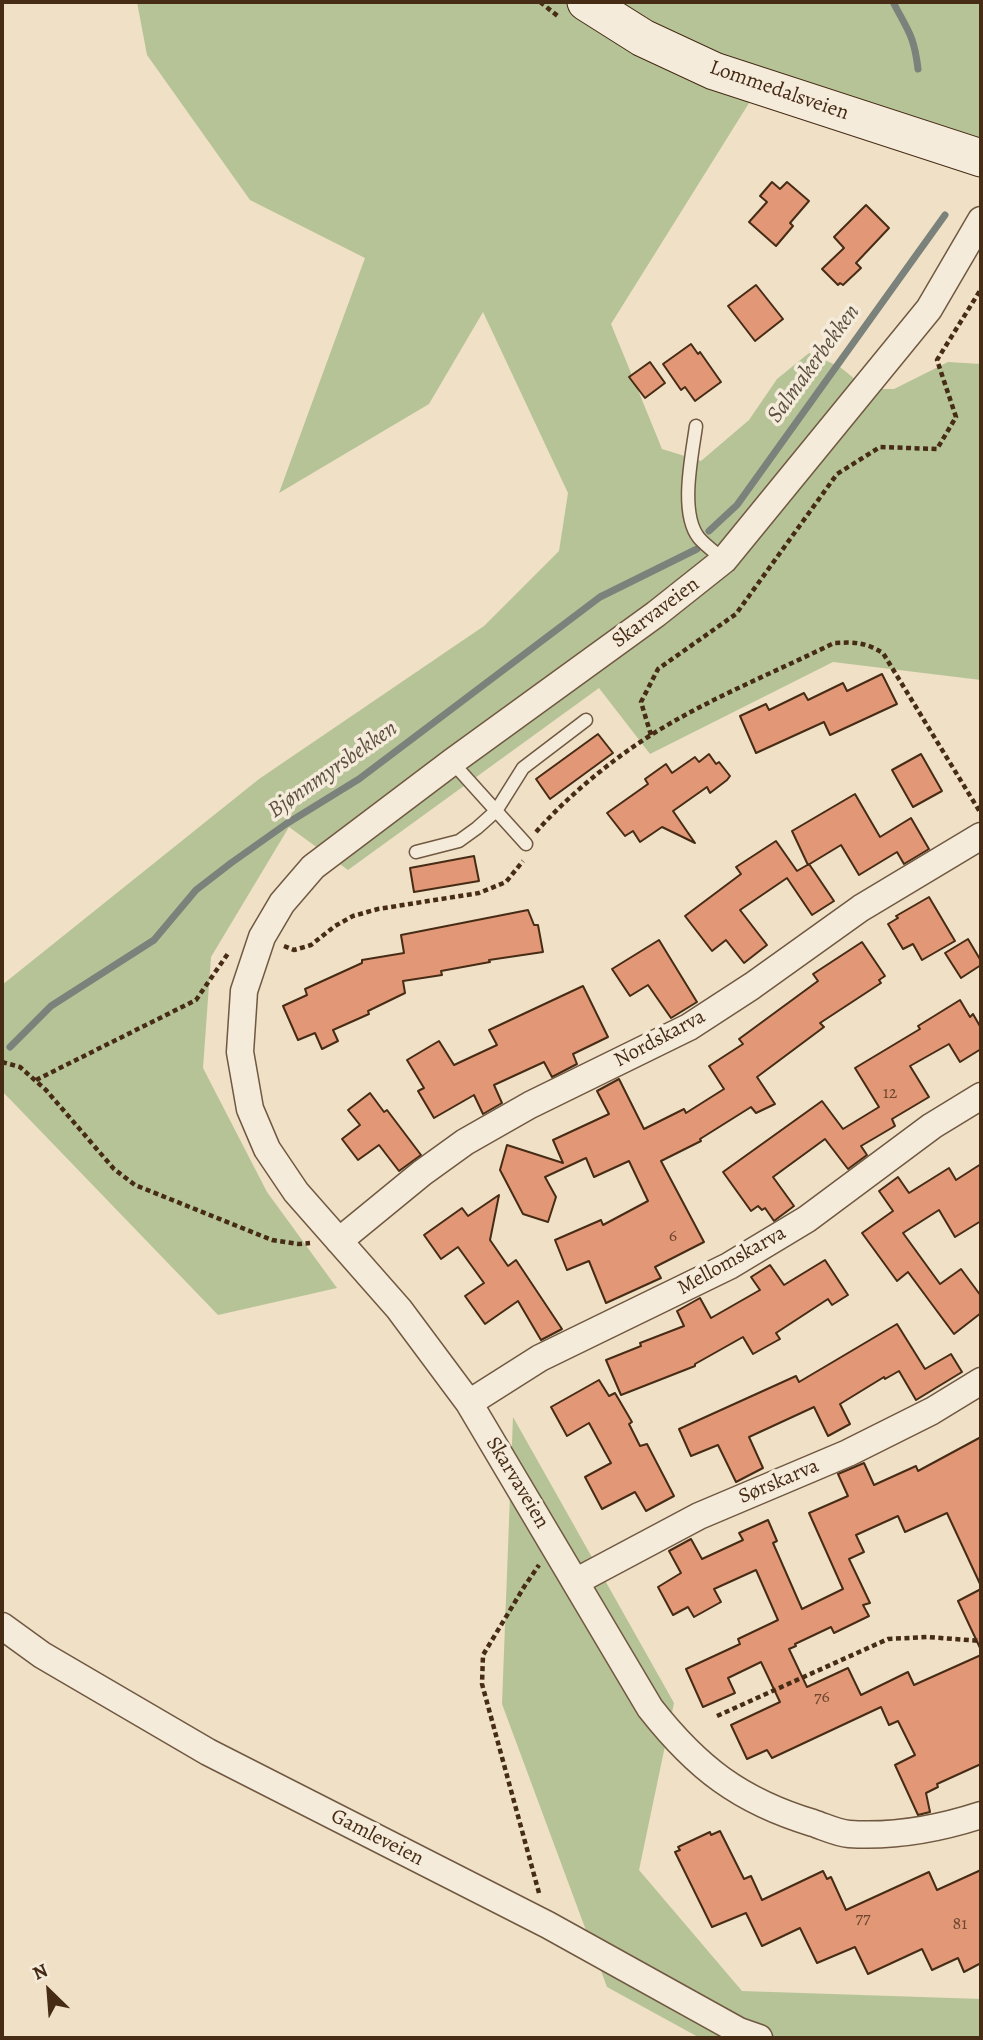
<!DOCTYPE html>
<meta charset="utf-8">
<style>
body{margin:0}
#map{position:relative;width:983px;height:2040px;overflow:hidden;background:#efe0c6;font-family:Alegreya,serif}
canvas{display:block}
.frame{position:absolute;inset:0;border:4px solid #462b15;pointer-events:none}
.north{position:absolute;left:14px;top:1956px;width:70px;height:70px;-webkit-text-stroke:5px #f5ebda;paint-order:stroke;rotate:335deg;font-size:19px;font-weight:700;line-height:28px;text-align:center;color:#462b15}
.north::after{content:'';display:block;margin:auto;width:24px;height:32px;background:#462b15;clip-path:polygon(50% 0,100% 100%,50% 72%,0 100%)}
</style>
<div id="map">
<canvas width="983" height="2040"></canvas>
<div class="frame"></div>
<div class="north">N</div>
</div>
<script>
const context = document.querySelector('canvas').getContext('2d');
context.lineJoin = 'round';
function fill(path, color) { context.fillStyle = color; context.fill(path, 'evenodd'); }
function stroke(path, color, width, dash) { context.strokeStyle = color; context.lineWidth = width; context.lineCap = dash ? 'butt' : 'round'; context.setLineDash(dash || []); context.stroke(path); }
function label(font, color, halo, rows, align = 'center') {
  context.font = font + ' Alegreya,serif'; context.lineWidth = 7; context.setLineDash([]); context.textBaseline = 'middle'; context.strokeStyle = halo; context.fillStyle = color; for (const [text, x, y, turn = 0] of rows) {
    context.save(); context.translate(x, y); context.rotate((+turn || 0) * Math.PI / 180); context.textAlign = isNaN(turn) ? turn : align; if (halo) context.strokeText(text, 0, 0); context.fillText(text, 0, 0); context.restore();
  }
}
const green = new Path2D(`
 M 137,2 L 981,2 L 981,158 L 759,87 L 611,324 L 662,449 L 701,461 L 749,420 L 777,379 L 809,353 L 840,367 L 867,389 L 894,389 L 948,362 L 981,364 L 981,680 L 833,662 L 650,754 L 599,688 L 348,870 L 289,827 L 211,957 L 203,1068 L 267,1192 L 337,1288 L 218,1315 L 2,1091 L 2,985 L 259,779 L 484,626 L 559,551 L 568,493 L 483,312 L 429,404 L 279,493 L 365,258 L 250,200 L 147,55 Z
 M 513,1417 L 674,1703 L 639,1870 L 742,1991 L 981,1999 L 981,2038 L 700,2038 L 607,1987 L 502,1704 Z`);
const stream = new Path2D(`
 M 893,2 C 908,31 914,35 918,69
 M 709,531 L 737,505 L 945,215
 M 10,1047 L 51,1006 L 154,940 L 196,890 L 231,863 L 286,824 L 359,779 L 600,597 L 697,549`);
const building = new Path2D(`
 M 772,182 L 780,189 L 787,182 L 809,201 L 790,223 L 793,226 L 776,246 L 749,222 L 767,202 L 760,196 Z
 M 866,205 L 889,228 L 856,263 L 861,268 L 843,285 L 840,283 L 838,285 L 822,269 L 844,248 L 834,237 Z
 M 756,285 L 783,319 L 755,341 L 728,306 Z
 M 691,344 L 698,354 L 700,352 L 721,382 L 695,401 L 685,387 L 681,390 L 663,364 Z
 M 650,362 L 665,383 L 645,398 L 629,377 Z
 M 882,674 L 897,704 L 830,735 L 824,722 L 756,753 L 740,716 L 766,704 L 769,710 L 804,693 L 808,700 L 843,683 L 847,691 Z
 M 598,734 L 613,753 L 550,799 L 536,779 Z
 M 709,754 L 716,764 L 719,762 L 730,776 L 727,780 L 710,793 L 707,787 L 673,811 L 695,843 L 662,827 L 640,842 L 633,831 L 625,836 L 607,813 L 648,784 L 645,779 L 666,764 L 672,773 L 695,757 L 699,762 Z
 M 921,754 L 942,791 L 913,807 L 892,770 Z
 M 855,794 L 880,837 L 911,818 L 929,849 L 904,864 L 897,852 L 859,875 L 841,845 L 808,865 L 792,831 Z
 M 776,841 L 797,871 L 809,864 L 834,901 L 812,915 L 787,878 L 740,910 L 767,945 L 744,963 L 726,940 L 712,951 L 685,916 L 741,874 L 736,867 Z
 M 474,856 L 479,881 L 414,892 L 410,868 Z
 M 929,897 L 955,941 L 922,960 L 913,944 L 903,949 L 888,924 L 898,918 L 896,916 Z
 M 528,910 L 534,925 L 538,925 L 543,952 L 489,960 L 490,962 L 441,971 L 442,975 L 403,981 L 405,993 L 368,1011 L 369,1014 L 333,1030 L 338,1041 L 322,1049 L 315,1033 L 298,1040 L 283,1006 L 307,995 L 305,989 L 362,963 L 362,960 L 404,953 L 401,935 Z
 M 968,939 L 981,961 L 981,965 L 961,978 L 945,953 Z
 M 659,940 L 697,1002 L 671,1018 L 648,985 L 630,996 L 612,969 Z
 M 862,942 L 885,976 L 879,980 L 881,983 L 820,1023 L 824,1027 L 757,1077 L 775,1104 L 756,1113 L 751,1107 L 700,1139 L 701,1141 L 661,1161 L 704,1242 L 655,1267 L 661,1278 L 606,1303 L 589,1261 L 567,1270 L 555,1240 L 601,1220 L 603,1225 L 648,1201 L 629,1161 L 594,1177 L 586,1158 L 545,1177 L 556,1197 L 548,1222 L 523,1214 L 500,1170 L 507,1145 L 563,1163 L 553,1140 L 609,1114 L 597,1091 L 619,1079 L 644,1129 L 684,1109 L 686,1113 L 724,1089 L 709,1066 L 743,1044 L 739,1039 L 818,981 L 813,974 Z
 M 583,986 L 608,1037 L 573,1054 L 577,1064 L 552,1077 L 544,1062 L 494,1085 L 502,1103 L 483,1114 L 474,1095 L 434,1118 L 418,1091 L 424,1088 L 407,1060 L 439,1041 L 454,1065 L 497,1045 L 489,1030 Z
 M 960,1000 L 970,1017 L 973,1014 L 981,1028 L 981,1049 L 960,1062 L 949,1044 L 910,1066 L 929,1097 L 892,1119 L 895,1126 L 861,1146 L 867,1155 L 848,1169 L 825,1139 L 773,1177 L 794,1206 L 774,1221 L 765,1208 L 762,1210 L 758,1206 L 751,1211 L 723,1172 L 822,1101 L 843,1129 L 879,1107 L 855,1068 L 920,1029 L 918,1026 Z
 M 370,1093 L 384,1112 L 387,1110 L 421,1155 L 399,1171 L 379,1145 L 358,1160 L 342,1139 L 360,1125 L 348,1110 Z
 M 981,1164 L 981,1221 L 955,1237 L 939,1210 L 903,1233 L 940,1284 L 961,1269 L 981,1296 L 981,1313 L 954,1334 L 908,1272 L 897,1281 L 862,1233 L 893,1211 L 879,1191 L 898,1177 L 909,1193 L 949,1168 L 956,1180 Z
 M 499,1195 L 490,1240 L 508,1266 L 516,1260 L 562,1329 L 541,1340 L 518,1301 L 485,1324 L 465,1296 L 484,1283 L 458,1247 L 441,1259 L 424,1235 L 462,1208 L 468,1216 Z
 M 825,1260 L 848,1295 L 832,1305 L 828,1299 L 776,1333 L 780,1339 L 753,1354 L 743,1337 L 695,1364 L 695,1366 L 621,1395 L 606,1360 L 641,1346 L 640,1343 L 684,1326 L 677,1311 L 700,1298 L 711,1318 L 760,1290 L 751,1277 L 770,1265 L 784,1285 Z
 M 897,1324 L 925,1369 L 951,1354 L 962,1372 L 916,1400 L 899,1371 L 885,1379 L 884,1377 L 840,1404 L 850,1424 L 828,1436 L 814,1407 L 749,1437 L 763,1468 L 736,1482 L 718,1445 L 691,1456 L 679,1429 L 796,1376 L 799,1382 Z
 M 599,1380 L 609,1396 L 615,1393 L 632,1422 L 629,1424 L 640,1446 L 647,1444 L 674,1496 L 646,1511 L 635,1492 L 602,1509 L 585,1477 L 611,1463 L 589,1423 L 567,1436 L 551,1407 Z
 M 981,1437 L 981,1586 L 947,1513 L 905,1532 L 898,1516 L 856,1535 L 864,1552 L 849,1559 L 870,1603 L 863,1605 L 869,1616 L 834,1633 L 831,1627 L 795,1644 L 796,1646 L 789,1649 L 807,1687 L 848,1668 L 861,1695 L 908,1672 L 914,1685 L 981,1655 L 981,1764 L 937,1784 L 938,1787 L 926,1793 L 930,1812 L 918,1815 L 895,1765 L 915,1755 L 898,1721 L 889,1725 L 881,1707 L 772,1758 L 767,1750 L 747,1759 L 731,1725 L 780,1702 L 761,1662 L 728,1678 L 735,1693 L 703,1707 L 686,1669 L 740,1644 L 738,1639 L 778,1620 L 756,1570 L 714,1589 L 721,1602 L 694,1617 L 688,1607 L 673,1615 L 658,1587 L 681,1573 L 669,1551 L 691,1539 L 702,1559 L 743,1540 L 739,1533 L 768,1520 L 777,1541 L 773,1543 L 802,1609 L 843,1589 L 809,1513 L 848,1496 L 838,1474 L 864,1463 L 874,1485 L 916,1466 L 918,1471 Z
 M 981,1589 L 981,1650 L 958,1601 Z
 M 720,1831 L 744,1879 L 751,1876 L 762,1900 L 823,1871 L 827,1879 L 831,1877 L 846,1910 L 929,1872 L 937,1890 L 981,1870 L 981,1963 L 964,1972 L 958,1958 L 932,1970 L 922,1949 L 868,1974 L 855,1947 L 817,1963 L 800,1928 L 762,1946 L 746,1913 L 712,1927 L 675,1852 L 680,1850 L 678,1847 L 710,1832 L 711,1835 Z`);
const path = new Path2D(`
 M 540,2 L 559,17
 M 651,735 L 641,702 L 658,669 L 736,614 L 837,474 L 880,447 L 937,449 L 956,417 L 937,360 L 981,289
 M 536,832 C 568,796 610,761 651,735 C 708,699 773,673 834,643 C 856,642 864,642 883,653 L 980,812
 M 284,946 L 294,950 L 311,945 L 335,926 L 353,916 L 378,909 L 479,893 L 506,882 L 523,861
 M 2,1062 L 20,1067 L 46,1090 L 114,1169 L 135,1185 L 272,1240 L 299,1244 L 310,1243
 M 36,1080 L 196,1000 L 229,952
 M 717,1716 L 888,1639 L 927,1637 L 981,1641
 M 539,1893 L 482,1684 L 483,1655 L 524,1587 L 539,1565`);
const service = new Path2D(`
 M 696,426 C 692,456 679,513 699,538 C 706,546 716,553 724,560
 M 452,762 L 526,844
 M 416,852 L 459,841 L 477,828 L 496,811 L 523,768 L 586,720`);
const minor = new Path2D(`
 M 981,220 L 929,309 L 724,560 L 656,614 L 452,762 L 313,867 L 282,903 L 262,937 L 244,991 L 240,1052 L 250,1109 L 267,1149 L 296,1192 L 399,1309 L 469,1403 L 650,1708 C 697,1768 740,1801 813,1823 C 825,1827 837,1833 849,1834 C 895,1837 938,1829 981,1815
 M 339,1241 L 422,1173 L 465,1142 L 530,1105 L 689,1027 L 752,986 L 861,908 L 981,836
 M 469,1403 L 540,1358 L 729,1266 L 807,1219 L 932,1126 L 981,1096
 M 575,1582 L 699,1516 L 848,1453 L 932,1411 L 981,1381
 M 2,1626 L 42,1655 L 208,1752 L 548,1925 L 739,2031 L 759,2038`);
const secondary = new Path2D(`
 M 586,2 L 643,38 L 714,71 L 981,158`);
const numberNames = [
 ["12",890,1094],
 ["6",673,1237],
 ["76",822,1698],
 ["77",863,1919],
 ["81",960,1925]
];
const streetNames = [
 ["Lommedalsveien",779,91,19],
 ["Skarvaveien",656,613,-37],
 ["Nordskarva",660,1039,-28],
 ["Mellomskarva",732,1261,-29],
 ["Sørskarva",779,1482,-23],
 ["Skarvaveien",517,1483,59],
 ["Gamleveien",377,1838,27]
];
const waterNames = [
 ["Salmakerbekken",814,364,-54],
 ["Bjønnmyrsbekken",333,770,-35]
];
fill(green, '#b6c397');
stroke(stream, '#7b817b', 7);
fill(building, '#e29877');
stroke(building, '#462b15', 2);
stroke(service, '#705841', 15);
stroke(minor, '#705841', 29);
stroke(secondary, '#462b15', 39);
stroke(path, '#462b15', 4.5, [5, 3.5]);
stroke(service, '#f5ebda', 12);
stroke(minor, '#f5ebda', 26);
stroke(secondary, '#f5ebda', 37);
label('18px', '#6d462e', null, numberNames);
label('21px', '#462b15', '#f5ebda', streetNames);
label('italic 23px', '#5c4f40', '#f5ebda', waterNames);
</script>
